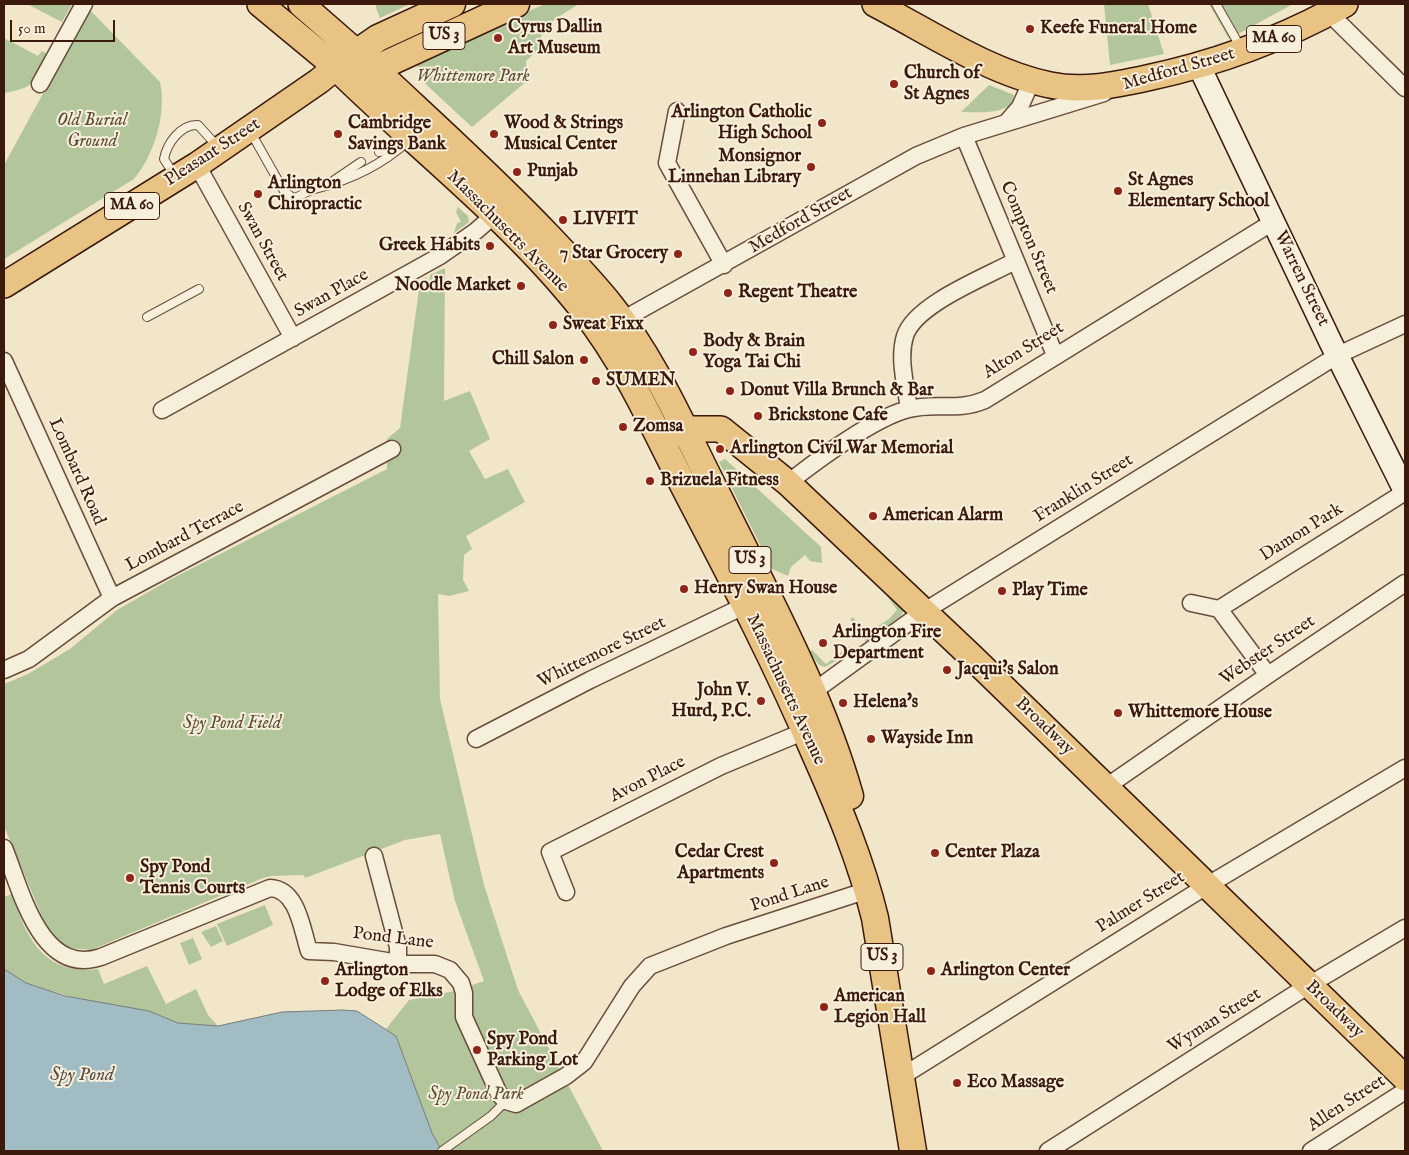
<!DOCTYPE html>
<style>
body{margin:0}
#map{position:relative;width:1409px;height:1155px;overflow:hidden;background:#f1e6c9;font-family:"IM FELL English",serif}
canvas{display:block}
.frame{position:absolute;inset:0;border:5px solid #3b1a0d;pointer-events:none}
.scale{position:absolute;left:10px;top:20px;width:105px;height:22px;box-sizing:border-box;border:2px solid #3b1a0d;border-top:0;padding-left:6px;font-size:15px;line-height:18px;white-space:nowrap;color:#3b1a0d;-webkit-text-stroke:4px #f6efdc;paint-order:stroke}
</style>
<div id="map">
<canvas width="1409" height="1155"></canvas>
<div class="frame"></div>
<div class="scale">50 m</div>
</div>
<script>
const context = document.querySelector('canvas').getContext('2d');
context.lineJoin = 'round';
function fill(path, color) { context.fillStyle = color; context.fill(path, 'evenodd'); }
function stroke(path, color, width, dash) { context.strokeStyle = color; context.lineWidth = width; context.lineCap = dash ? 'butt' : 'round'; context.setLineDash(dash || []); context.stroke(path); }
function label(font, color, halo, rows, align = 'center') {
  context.font = font + ' "IM FELL English",serif'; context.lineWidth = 4; context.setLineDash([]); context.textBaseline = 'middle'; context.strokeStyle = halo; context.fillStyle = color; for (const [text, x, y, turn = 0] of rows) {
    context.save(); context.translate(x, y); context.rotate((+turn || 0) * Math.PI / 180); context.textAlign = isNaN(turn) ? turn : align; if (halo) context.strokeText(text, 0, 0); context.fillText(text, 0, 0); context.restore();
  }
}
const green = new Path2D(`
 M 27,4 L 72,4 L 62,22 Z
 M 376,4 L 410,4 L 380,18 L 376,8 Z
 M 545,4 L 579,4 C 559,17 540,24 538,50 L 526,61 L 527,81 L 472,127 L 418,77 L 417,60 Z
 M 1104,4 L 1148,4 L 1164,54 L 1110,65 Z
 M 1209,4 L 1293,4 L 1229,39 Z
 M 89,9 L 160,82 C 167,114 154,155 134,179 L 4,259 L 4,165 Z
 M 4,38 L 38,56 L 42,51 L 49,55 C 34,83 36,87 4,93 Z
 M 989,85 L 1014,95 C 1014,116 975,112 961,112 Z
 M 458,207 L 468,216 L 469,222 L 454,233 L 457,223 L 461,222 L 456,212 Z
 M 445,268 L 444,401 L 470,391 L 490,439 L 469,451 L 485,479 L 508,469 L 525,502 L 466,536 L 472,549 L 464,555 L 463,580 L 469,591 L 449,596 L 438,594 L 440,699 L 484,885 L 518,990 L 603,1151 L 442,1151 L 432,1133 L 396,1036 L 386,1029 L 409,1000 L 455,991 L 484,981 L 455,901 L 440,834 L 405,840 L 305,878 L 304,875 L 271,876 L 263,878 L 91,950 L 69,948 L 56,943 L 48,931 L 4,826 L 4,684 L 28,674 L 70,649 L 117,610 L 171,579 L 387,469 L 387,439 L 400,428 L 420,282 L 427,277 L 428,297 L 430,275 Z
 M 725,459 L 821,547 L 822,563 L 810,561 L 805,555 L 791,567 L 788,576 L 772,569 L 719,462 Z
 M 884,585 L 905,609 L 900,617 L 866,642 L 850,619 L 853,617 L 865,634 L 889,619 L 897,610 L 881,588 Z
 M 849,646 L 854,651 L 825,667 L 819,665 L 809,652 L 812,650 L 826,664 Z
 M 12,894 C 27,939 43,975 98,969 L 104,984 L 147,966 L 166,1004 L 196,989 L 208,1015 L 218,1026 L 178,1023 L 149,1011 L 78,999 L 26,983 L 4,969 L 4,897 Z
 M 265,905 L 273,925 L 227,946 L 217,924 Z
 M 216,926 L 223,941 L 211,947 L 201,932 Z
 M 193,938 L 202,959 L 189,965 L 180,943 Z`);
const water = new Path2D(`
 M 4,969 L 26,983 L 65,996 L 149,1011 L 178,1023 L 218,1026 L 282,1012 L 343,1010 L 357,1011 L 396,1036 L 432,1133 L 442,1151 L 4,1151 Z`);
const service = new Path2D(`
 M 1216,4 L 1241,48
 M 250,131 L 284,191 L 293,198 C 301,197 307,190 315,189 C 350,180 381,166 408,141
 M 379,152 L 396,148
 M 175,176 L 164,159 C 167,143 181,124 198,125 L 218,147
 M 333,181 L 361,162
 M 147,317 L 199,289
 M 442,1151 L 491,1116 L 506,1101`);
const minor = new Path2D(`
 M 1329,13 L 1405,88
 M 40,84 L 84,4
 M 677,111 L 667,163 L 724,265
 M 1007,122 L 1020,107 L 1032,80
 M 964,136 L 1055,355
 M 197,165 L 293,338
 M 615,324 L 916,156 L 964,136 L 1104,93
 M 4,361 L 112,598
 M 909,409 C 906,386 898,359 905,336 C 915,304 986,277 1015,261
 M 162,410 L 440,256 L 476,231 L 501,209
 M 788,483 C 816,461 875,417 909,409 C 937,402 956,412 985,400 L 1273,222
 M 1191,603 L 1219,609
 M 4,670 L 29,659 L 112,598 L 392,449
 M 1268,675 L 1219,609 L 1405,492
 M 806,697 L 923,612 L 1338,355 L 1405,324
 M 476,739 L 590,680 L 746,605
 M 1106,787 L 1268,675 L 1405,583
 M 4,848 C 21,889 40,977 101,957 L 270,888 C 298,889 302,930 309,951 L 334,952 L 404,964 L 435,964 L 450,970 L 461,983 L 464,993 L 464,1017 L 499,1094 L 506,1101 L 516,1104 L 566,1076 L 584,1062 L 632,986 L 650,966 L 726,936 L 868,890
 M 374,856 L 398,947 L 398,963
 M 566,892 L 550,852 L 721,766 L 805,731
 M 901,1077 L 1208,885 L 1405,768
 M 1048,1151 L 1309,985 L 1405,928
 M 1311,1151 L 1405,1091`);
const secondary = new Path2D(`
 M 1199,66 L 1331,343 L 1405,491`);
const primary = new Path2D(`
 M 301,4 L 356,52
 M 875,4 C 929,32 990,73 1050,85 C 1083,92 1115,85 1147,78 C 1217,63 1283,39 1345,4
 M 4,285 L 197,165 L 319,81 L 336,67 L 260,4
 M 667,438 L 684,429 L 721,429 L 788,483 L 972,657 L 1405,1078`);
const trunk = new Path2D(`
 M 452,4 L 378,38 L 336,67 C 418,148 513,220 585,312 C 629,368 658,437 691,500 C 735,584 778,667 815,754 C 839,808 861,861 875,918 L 913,1151
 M 356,52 C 420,113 486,171 547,235 C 569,258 591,281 611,306 C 656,362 685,432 718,496 C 766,594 820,691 850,796
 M 360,76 L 516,4`);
const markers = [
 [1030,29,5,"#8f2418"],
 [498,38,5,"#8f2418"],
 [894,84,5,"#8f2418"],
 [822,123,5,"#8f2418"],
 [338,134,5,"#8f2418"],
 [494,134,5,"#8f2418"],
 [811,167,5,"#8f2418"],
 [517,172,5,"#8f2418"],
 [1118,191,5,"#8f2418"],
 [258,194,5,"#8f2418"],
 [563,220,5,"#8f2418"],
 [490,246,5,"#8f2418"],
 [678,254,5,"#8f2418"],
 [521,286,5,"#8f2418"],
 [728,293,5,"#8f2418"],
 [553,325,5,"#8f2418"],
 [693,352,5,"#8f2418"],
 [584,360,5,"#8f2418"],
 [596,381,5,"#8f2418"],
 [730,391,5,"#8f2418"],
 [758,416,5,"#8f2418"],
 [623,427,5,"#8f2418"],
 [720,449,5,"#8f2418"],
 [650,481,5,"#8f2418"],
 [873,516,5,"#8f2418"],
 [684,589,5,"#8f2418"],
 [1002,591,5,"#8f2418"],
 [823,643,5,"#8f2418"],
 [947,670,5,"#8f2418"],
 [761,701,5,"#8f2418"],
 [843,703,5,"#8f2418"],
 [1118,713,5,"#8f2418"],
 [871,739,5,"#8f2418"],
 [935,853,5,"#8f2418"],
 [774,863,5,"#8f2418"],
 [130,878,5,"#8f2418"],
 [931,971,5,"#8f2418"],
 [325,981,5,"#8f2418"],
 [824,1007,5,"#8f2418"],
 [477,1050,5,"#8f2418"],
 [957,1083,5,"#8f2418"]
];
const shields = [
 [444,36,42],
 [1274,39,55],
 [132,206,55],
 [750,560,42],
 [882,957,42]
];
const shieldNames = [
 ["US 3",444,36],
 ["MA 60",1274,39],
 ["MA 60",132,206],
 ["US 3",750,560],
 ["US 3",882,957]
];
const poiNames = [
 ["Cyrus Dallin",508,28],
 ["Art Museum",508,49],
 ["Keefe Funeral Home",1040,29],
 ["Church of",904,74],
 ["St Agnes",904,95],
 ["Arlington Catholic",812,113,"right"],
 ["High School",812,134,"right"],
 ["Cambridge",348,124],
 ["Savings Bank",348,145],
 ["Wood & Strings",504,124],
 ["Musical Center",504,145],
 ["Monsignor",801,157,"right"],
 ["Linnehan Library",801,178,"right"],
 ["Punjab",527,172],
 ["St Agnes",1128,181],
 ["Elementary School",1128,202],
 ["Arlington",268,184],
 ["Chiropractic",268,205],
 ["LIVFIT",573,220],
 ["Greek Habits",480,246,"right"],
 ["7 Star Grocery",668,254,"right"],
 ["Noodle Market",511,286,"right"],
 ["Regent Theatre",738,293],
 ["Sweat Fixx",563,325],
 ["Body & Brain",703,342],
 ["Yoga Tai Chi",703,363],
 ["Chill Salon",574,360,"right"],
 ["SUMEN",606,381],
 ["Donut Villa Brunch & Bar",740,391],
 ["Brickstone Cafe",768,416],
 ["Zomsa",633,427],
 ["Arlington Civil War Memorial",730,449],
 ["Brizuela Fitness",660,481],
 ["American Alarm",883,516],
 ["Henry Swan House",694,589],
 ["Play Time",1012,591],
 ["Arlington Fire",833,633],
 ["Department",833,654],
 ["Jacqui's Salon",957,670],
 ["John V.",751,691,"right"],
 ["Hurd, P.C.",751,712,"right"],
 ["Helena's",853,703],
 ["Whittemore House",1128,713],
 ["Wayside Inn",881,739],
 ["Cedar Crest",764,853,"right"],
 ["Apartments",764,874,"right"],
 ["Center Plaza",945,853],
 ["Spy Pond",140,868],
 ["Tennis Courts",140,889],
 ["Arlington",335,971],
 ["Lodge of Elks",335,992],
 ["Arlington Center",941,971],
 ["American",834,997],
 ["Legion Hall",834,1018],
 ["Spy Pond",487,1040],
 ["Parking Lot",487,1061],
 ["Eco Massage",967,1083]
];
const streetNames = [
 ["Medford Street",1179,70,-16],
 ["Pleasant Street",213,153,-33],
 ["Medford Street",801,221,-30],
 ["Massachusetts Avenue",507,232,45],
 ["Compton Street",1028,238,67],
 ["Swan Street",262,242,61],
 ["Warren Street",1301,279,64],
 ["Swan Place",332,294,-29],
 ["Alton Street",1024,351,-32],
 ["Lombard Road",76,472,66],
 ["Franklin Street",1084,489,-32],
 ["Damon Park",1302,533,-32],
 ["Lombard Terrace",185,537,-28],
 ["Webster Street",1268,651,-34],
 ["Whittemore Street",602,653,-26],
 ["Massachusetts Avenue",785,690,65],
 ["Broadway",1044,727,44],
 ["Avon Place",648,780,-27],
 ["Pond Lane",790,895,-18],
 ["Palmer Street",1141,903,-32],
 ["Pond Lane",393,939,7],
 ["Broadway",1334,1010,44],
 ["Wyman Street",1215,1021,-32],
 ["Allen Street",1347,1104,-33]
];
const parkNames = [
 ["Whittemore Park",473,77],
 ["Old Burial",92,121],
 ["Ground",92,142],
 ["Spy Pond Field",232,724],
 ["Spy Pond Park",476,1095]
];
const waterNames = [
 ["Spy Pond",82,1076]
];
fill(green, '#b3c69b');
fill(water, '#a1bcc2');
stroke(water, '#787b7a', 1);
stroke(service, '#684d3c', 10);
stroke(minor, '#684d3c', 19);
stroke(secondary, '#3b1a0d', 25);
stroke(primary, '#3b1a0d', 28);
stroke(trunk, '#3b1a0d', 29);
stroke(service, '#f6efdc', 8);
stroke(minor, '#f6efdc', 16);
stroke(secondary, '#f6efdc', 22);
stroke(primary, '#e8c384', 25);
stroke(trunk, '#e8c384', 26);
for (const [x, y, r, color] of markers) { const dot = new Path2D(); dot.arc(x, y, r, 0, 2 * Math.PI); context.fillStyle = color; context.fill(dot); stroke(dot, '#f6efdc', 2); }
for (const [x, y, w] of shields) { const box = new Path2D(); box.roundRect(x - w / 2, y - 13.5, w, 27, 4); context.fillStyle = '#f6efdc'; context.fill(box); stroke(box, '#3b1a0d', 1); }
label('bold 16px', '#3b1a0d', null, shieldNames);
label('bold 18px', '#3b1a0d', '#f6efdc', poiNames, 'left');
label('18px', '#3b1a0d', '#f6efdc', streetNames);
label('italic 18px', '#5f4e38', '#f6efdc', parkNames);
label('italic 19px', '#5a4b43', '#f6efdc', waterNames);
</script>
